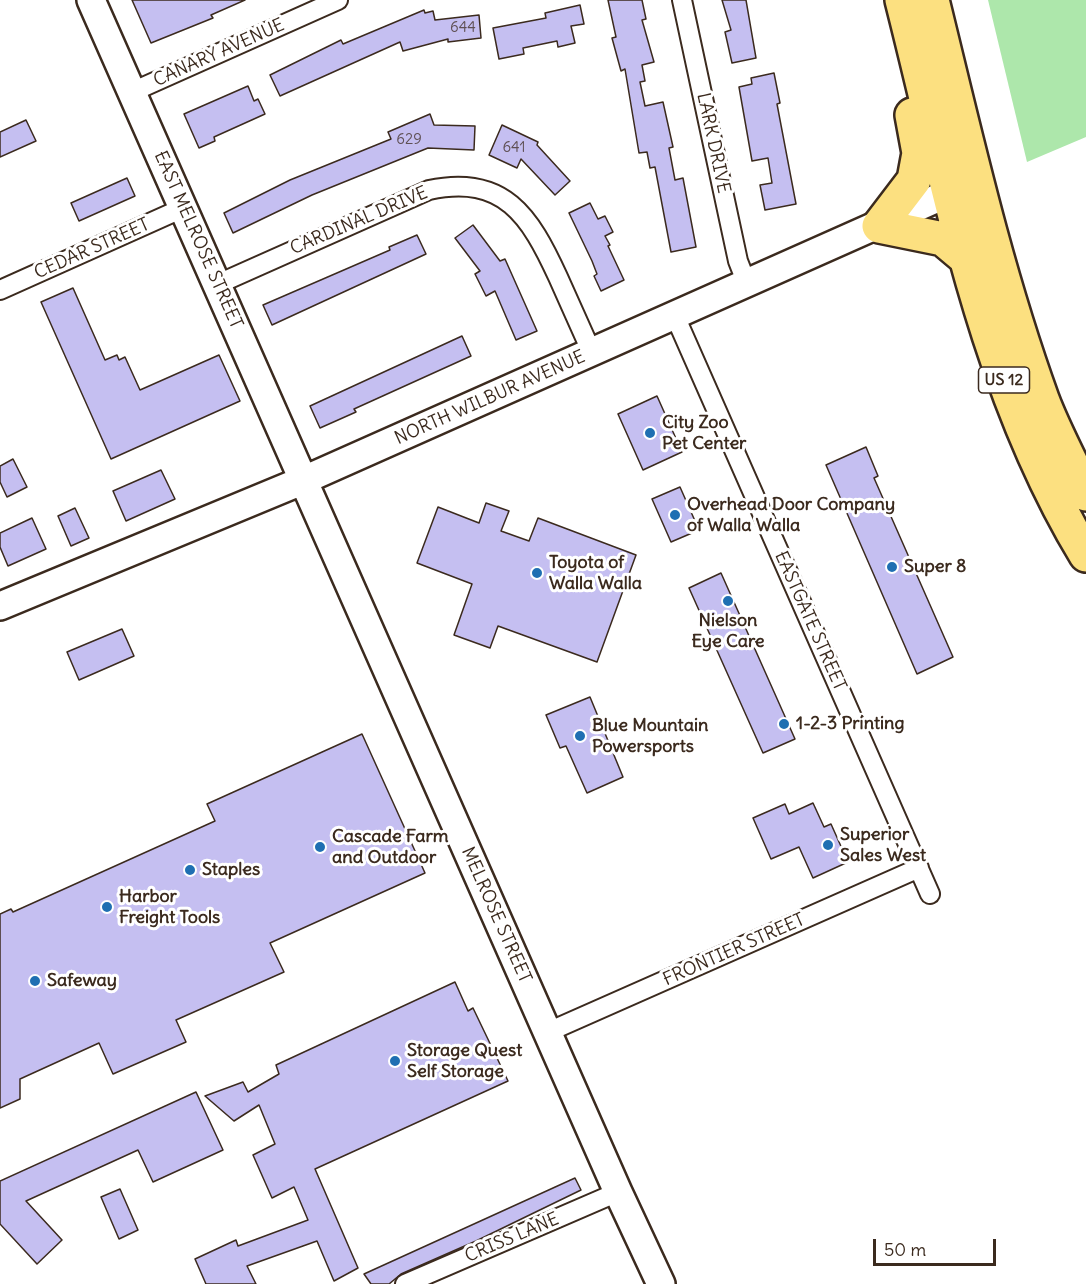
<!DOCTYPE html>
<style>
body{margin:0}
#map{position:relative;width:1086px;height:1284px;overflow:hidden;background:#fff;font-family:Delius,sans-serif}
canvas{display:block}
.scale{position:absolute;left:873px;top:1239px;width:123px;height:27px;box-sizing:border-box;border:3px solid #3b2a1e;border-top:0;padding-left:8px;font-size:18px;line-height:21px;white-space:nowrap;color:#3b2a1e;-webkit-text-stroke:4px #fff;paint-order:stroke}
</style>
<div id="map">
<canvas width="1086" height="1284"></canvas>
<div class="scale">50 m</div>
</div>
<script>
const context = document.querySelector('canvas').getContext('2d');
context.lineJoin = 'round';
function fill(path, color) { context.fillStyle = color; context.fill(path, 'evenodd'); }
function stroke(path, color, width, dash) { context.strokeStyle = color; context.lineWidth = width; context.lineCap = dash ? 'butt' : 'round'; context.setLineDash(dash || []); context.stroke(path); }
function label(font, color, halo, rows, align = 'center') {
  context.font = font + ' Delius,sans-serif'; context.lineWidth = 6; context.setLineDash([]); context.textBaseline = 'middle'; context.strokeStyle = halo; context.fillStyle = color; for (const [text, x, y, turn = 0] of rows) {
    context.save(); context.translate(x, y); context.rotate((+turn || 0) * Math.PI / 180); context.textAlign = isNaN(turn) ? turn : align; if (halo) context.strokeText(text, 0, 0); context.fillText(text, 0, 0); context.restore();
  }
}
const green = new Path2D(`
 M 988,0 L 1086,0 L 1086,137 L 1027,162 Z`);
const building = new Path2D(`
 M 132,0 L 245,0 L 211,15 L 213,18 L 151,43 Z
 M 608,0 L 642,0 L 646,19 L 642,20 L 654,62 L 642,65 L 645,81 L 640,82 L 645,106 L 663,102 L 673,147 L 669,148 L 675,180 L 683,178 L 696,247 L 671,252 L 655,167 L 650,168 L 647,152 L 639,153 L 625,69 L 621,71 L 612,38 L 616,37 Z
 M 722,0 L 746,0 L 756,58 L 732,63 L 725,32 L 731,30 Z
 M 580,5 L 584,24 L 571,26 L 575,43 L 558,47 L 557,41 L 523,48 L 524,54 L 499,59 L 493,28 L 546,18 L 545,13 Z
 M 424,10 L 425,13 L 433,11 L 435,20 L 479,15 L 481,38 L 448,42 L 448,39 L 403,51 L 400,42 L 280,96 L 270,75 L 341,40 L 343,44 Z
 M 774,73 L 780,103 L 777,104 L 796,204 L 765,210 L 760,185 L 772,183 L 768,158 L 752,161 L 739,87 L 752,84 L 751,78 Z
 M 248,86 L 254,101 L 258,99 L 265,114 L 214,137 L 215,141 L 199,148 L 184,114 Z
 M 430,114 L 434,125 L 475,126 L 474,150 L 428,148 L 312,195 L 233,233 L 224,213 L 290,180 L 391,139 L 388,132 Z
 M 26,120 L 36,141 L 0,157 L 0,132 Z
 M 502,125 L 538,142 L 537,145 L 570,181 L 555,195 L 521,159 L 517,168 L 489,155 Z
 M 127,178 L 135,196 L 79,221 L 71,203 Z
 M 590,203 L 598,219 L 605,216 L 613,232 L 605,236 L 610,245 L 608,246 L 624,280 L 601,291 L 594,276 L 597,274 L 592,261 L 569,213 Z
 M 473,225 L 500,261 L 505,259 L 537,331 L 516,340 L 495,291 L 486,296 L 475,274 L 480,271 L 455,238 Z
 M 417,235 L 426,254 L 272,325 L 263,305 L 390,250 L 389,247 Z
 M 73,288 L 105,360 L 117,355 L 119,360 L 125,357 L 140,390 L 219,355 L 240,401 L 111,459 L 41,302 Z
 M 462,336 L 471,356 L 354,409 L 356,412 L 320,428 L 310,406 Z
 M 657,396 L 682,452 L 643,470 L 618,414 Z
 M 866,447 L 878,476 L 874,478 L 953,657 L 917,674 L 826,465 Z
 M 13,459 L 27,487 L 7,497 L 0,482 L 0,466 Z
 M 161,470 L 175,499 L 126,521 L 113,491 Z
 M 680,487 L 699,530 L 671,542 L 652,499 Z
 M 486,503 L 509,511 L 501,531 L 529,541 L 538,518 L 636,555 L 597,662 L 498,626 L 490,648 L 454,635 L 472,584 L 417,563 L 438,507 L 479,523 Z
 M 75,508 L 89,538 L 71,546 L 58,516 Z
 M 32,518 L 46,549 L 8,566 L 0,547 L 0,533 Z
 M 721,573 L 795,739 L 763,753 L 689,588 Z
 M 122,629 L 134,656 L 79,680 L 67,652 Z
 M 590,697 L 623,777 L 587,793 L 566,746 L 560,748 L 546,715 Z
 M 362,734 L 425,873 L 270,943 L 284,972 L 176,1020 L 186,1042 L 113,1074 L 99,1043 L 20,1079 L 20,1099 L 0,1108 L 0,914 L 11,909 L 13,912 L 215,821 L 207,804 Z
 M 813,803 L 824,827 L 831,824 L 848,862 L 813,878 L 799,847 L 771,859 L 753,818 L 785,804 L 789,814 Z
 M 455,982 L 468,1011 L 473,1008 L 508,1081 L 315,1169 L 358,1268 L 334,1281 L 317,1241 L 247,1266 L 256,1284 L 206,1284 L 195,1259 L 236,1240 L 238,1246 L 308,1220 L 294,1187 L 272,1198 L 253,1155 L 275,1144 L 259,1105 L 234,1121 L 205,1096 L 243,1082 L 248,1092 L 279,1074 L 276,1065 Z
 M 196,1092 L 223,1150 L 153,1182 L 138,1150 L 26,1201 L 62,1240 L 37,1264 L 0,1224 L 0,1181 Z
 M 575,1178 L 581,1190 L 476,1241 L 401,1274 L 389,1284 L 371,1284 L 364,1274 Z
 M 120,1189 L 138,1230 L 119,1239 L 101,1197 Z`);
const street = new Path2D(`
 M 682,0 L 738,261 L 747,284
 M 132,92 L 338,0
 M 218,284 L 429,190 C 504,174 530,216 558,277 C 569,302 581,328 592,353
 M 0,290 L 183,208
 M 675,316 L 930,894
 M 548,1032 L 919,868
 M 405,1284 L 618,1192`);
const secondary = new Path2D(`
 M 91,0 L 618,1192 L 661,1284
 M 0,606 L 304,480 L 967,185`);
const highway = new Path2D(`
 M 902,0 C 950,188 984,387 1086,555
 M 932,0 C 965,134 995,269 1042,399 C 1054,431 1071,462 1086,494
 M 912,115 L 919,153 L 914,180 L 879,226 L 943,239 L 968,260`);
const markers = [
 [650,433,6,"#1f6fb2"],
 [675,515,6,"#1f6fb2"],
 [892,567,6,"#1f6fb2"],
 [537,573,6,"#1f6fb2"],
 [728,601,6,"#1f6fb2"],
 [784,724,6,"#1f6fb2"],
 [580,736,6,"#1f6fb2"],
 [828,845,6,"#1f6fb2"],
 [320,847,6,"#1f6fb2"],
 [190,870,6,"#1f6fb2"],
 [107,907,6,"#1f6fb2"],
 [35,981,6,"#1f6fb2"],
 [395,1061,6,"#1f6fb2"]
];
const numberNames = [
 ["644",463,28],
 ["629",409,140],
 ["641",514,148]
];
const shields = [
 [1004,380,51]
];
const shieldNames = [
 ["US 12",1004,380]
];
const streetNames = [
 ["CANARY AVENUE",219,53,-24],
 ["LARK DRIVE",713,143,78],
 ["CARDINAL DRIVE",359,221,-23],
 ["EAST MELROSE STREET",198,240,66],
 ["CEDAR STREET",92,249,-24],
 ["NORTH WILBUR AVENUE",490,398,-24],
 ["EASTGATE STREET",810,621,66],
 ["MELROSE STREET",496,915,66],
 ["FRONTIER STREET",734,950,-24],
 ["CRISS LANE",512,1238,-23]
];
const poiNames = [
 ["City Zoo",662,423],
 ["Pet Center",662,444],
 ["Overhead Door Company",687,505],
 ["of Walla Walla",687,526],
 ["Toyota of",549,563],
 ["Walla Walla",549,584],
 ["Super 8",904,567],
 ["Nielson",728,621,"center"],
 ["Eye Care",728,642,"center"],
 ["1-2-3 Printing",796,724],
 ["Blue Mountain",592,726],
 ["Powersports",592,747],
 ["Superior",840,835],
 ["Sales West",840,856],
 ["Cascade Farm",332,837],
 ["and Outdoor",332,858],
 ["Staples",202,870],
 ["Harbor",119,897],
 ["Freight Tools",119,918],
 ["Safeway",47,981],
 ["Storage Quest",407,1051],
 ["Self Storage",407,1072]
];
fill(green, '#ade7ab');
fill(building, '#c5bff1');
stroke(building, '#3b2a1e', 1.5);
stroke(street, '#3b2a1e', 22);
stroke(secondary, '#3b2a1e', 32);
stroke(highway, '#3b2a1e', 38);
stroke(street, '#fff', 18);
stroke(secondary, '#fff', 27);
stroke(highway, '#fce080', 33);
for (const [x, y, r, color] of markers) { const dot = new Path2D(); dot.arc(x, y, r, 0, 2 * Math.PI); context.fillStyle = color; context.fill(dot); stroke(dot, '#fff', 2); }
label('15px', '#5e4f53', null, numberNames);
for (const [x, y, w] of shields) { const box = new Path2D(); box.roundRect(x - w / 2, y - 13, w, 26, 4.5); context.fillStyle = '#fff'; context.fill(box); stroke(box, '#3b2a1e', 1.5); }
label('bold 16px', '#3b2a1e', null, shieldNames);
label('18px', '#3b2a1e', '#fff', streetNames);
label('bold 18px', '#3b2a1e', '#fff', poiNames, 'left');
</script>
